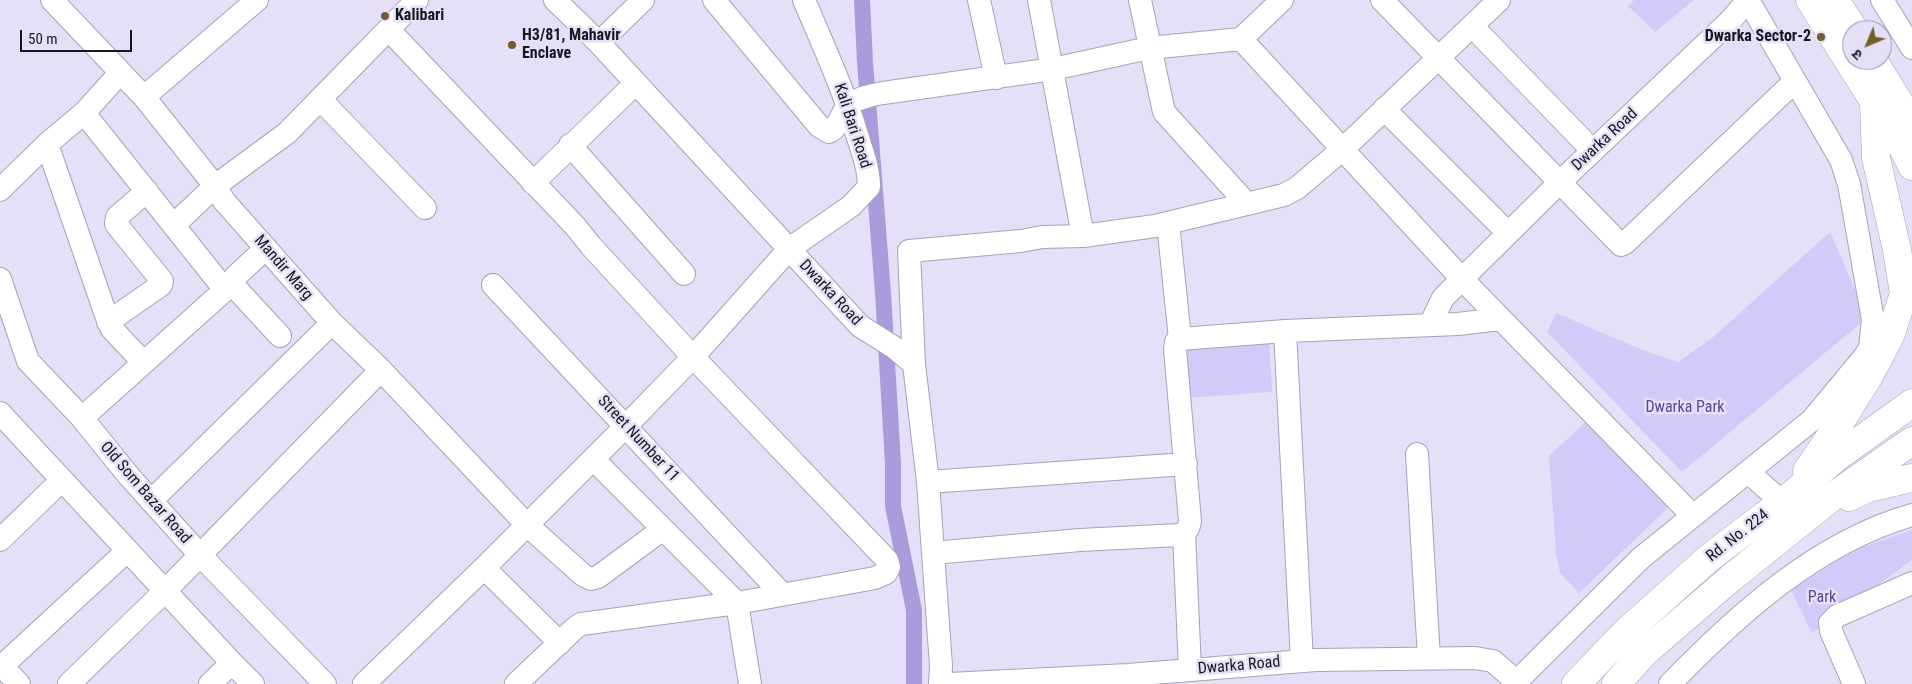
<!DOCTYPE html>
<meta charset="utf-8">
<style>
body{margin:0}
#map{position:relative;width:1912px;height:684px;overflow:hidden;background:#e5e0f7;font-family:"Roboto Condensed","Noto Sans Devanagari",sans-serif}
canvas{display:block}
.north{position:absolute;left:1842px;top:20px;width:50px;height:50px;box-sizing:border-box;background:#e5e0f7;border:1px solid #9390a1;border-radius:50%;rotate:225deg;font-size:14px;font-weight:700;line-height:20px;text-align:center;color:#18171f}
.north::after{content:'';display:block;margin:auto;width:18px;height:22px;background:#745d2d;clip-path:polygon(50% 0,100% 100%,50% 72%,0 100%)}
.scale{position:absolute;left:20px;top:30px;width:112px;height:22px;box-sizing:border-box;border:2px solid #18171f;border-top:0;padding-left:6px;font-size:15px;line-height:18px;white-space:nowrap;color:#18171f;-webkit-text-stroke:4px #e5e0f7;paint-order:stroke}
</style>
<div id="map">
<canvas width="1912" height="684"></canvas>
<div class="north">उ</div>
<div class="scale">50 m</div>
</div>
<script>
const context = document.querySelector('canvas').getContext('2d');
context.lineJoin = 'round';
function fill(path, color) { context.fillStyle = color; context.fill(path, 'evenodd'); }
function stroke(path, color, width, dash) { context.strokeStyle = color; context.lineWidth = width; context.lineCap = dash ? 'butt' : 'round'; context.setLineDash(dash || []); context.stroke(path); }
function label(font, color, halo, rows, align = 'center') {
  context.font = font + ' "Roboto Condensed",sans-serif'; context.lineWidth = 5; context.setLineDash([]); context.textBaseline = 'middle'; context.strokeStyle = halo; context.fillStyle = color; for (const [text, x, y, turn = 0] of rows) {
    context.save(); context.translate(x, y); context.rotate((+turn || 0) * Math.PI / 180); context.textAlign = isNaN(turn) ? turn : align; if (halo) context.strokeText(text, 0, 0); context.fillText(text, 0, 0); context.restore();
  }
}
const green = new Path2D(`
 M 1634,0 L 1694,0 L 1655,32 L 1628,6 Z
 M 1830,232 L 1867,318 L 1682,472 L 1547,332 L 1556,313 L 1640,349 L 1678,362 L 1712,338 Z
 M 1269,337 L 1272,392 L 1184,398 L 1180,345 Z
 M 1591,417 L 1672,504 L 1579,593 L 1560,573 L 1556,553 L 1549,456 Z
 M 1912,530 L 1912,560 L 1812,633 L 1791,590 L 1838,560 L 1860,548 Z`);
const canal = new Path2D(`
 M 862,0 L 865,62 L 883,293 L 893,464 L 893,506 L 914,610 L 914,684`);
const minor = new Path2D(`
 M 52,0 L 144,97 L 215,186 L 224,201 L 332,323 L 381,370 L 527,525 L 583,575 L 591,579 L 598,577 L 663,529
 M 555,0 L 599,43 L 860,326 L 895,348 L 914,364 L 928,482 L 941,666 L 940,684
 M 714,0 L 819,126 L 829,132 C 841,126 840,114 848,106 C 856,98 873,95 883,93 L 1053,69 L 1149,48 L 1241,39
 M 979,0 L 996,78
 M 1039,0 L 1083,236
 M 1140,0 L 1164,112 L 1247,204
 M 1282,0 L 1241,39 L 1462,279 L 1693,516
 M 1382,0 L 1621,245 L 1625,243 L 1794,82
 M 1882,0 L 1912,48
 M 1472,26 L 1593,151
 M 389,30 L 575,226 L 591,246 L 693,357 L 887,560 L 889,567 L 886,573 L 875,578 L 737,603 L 750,684
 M 599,43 L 643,0
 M 144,97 L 257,0
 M 320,99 L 425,208
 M 1384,109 L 1508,233
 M 84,113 L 225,290
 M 47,144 L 107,318 L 112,329 L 143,362
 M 570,145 L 684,274
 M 533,183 L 636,83
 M 0,190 L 47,144 L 84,113 L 120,73
 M 1168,223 L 1180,339
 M 174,225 L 215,186 L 287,133 L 417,0
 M 0,279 L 28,361 L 82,418 L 128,475 L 200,555 L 325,684
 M 231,283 L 280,336
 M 493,285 L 782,594
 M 108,322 L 161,285 L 162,281 L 116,224 L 117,217 L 147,191
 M 1430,325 L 1443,298 L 1462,279 L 1560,182 L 1730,21 L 1748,0 L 1841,160 L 1849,184 L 1873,320 L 1870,348 L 1865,356 L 1812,420 L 1641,558 L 1514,684
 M 1285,331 L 1302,661
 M 914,364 L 909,251 L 1021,241 L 1042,237 L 1083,236 L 1155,226 L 1284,195 L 1297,188 L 1343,149 L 1499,0
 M 0,413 L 232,663 L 253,684
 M 82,418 L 225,290 L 235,277 L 266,248
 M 1417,454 L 1429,658
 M 1748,472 L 1782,502
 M 928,482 L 1186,464
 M 151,501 L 332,323
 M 1184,533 L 1190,670
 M 0,540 L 62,480
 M 933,553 L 1080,540 L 1179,535 C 1186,533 1189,529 1190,521 L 1175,349 L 1176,342 L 1180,339 L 1285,331 L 1458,324 L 1500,319
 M 484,568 L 560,643
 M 0,664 L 19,684
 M 2,666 L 127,551
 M 69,684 L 165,591 L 381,370
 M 210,684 L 232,663
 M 364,684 L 484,568 L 627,425 L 693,357 L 789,249 L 851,206 L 869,187 C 869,170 863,153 858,138 C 844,90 823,45 804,0
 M 516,684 L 575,628 L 581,624 L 737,603 L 593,459
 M 949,684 L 1128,675 L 1316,660 L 1475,658 L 1493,661 L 1519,684
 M 1670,684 C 1737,615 1817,542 1912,515
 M 1854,684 L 1831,631 L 1830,623 L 1837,616 L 1912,583`);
const major = new Path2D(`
 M 1810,0 L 1901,144 L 1912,166
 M 1835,0 L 1854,30
 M 1873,60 L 1912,124
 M 1807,471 L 1839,424 L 1870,374 L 1890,336 L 1904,294 L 1897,250 L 1876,158 L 1874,102
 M 1849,497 L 1868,488 L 1912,478
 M 1576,684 L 1627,631 L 1709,558 L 1789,497 L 1837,457 L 1912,403
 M 1616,684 L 1644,653 L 1731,578 L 1832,497 L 1912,441`);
const markers = [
 [385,16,5,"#745d2d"],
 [1821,37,5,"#745d2d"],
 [512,45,5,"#745d2d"]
];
const poiNames = [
 ["Kalibari",395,16],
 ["H3/81, Mahavir",522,36],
 ["Enclave",522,54],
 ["Dwarka Sector-2",1811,37,"right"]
];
const streetNames = [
 ["Kali Bari Road",852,126,72],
 ["Dwarka Road",1605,140,-43],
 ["Mandir Marg",283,268,49],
 ["Dwarka Road",830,293,47],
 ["Street Number 11",638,439,47],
 ["Old Som Bazar Road",145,493,49],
 ["Rd. No. 224",1738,536,-38],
 ["Dwarka Road",1239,666,-5]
];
const parkNames = [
 ["Dwarka Park",1685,408],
 ["Park",1822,598]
];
fill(green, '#d3caf9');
stroke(canal, '#aa9bdd', 16);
stroke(minor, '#a6a2b8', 24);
stroke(major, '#a6a2b8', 29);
stroke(minor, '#fff', 22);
stroke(major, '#fff', 28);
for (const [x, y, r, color] of markers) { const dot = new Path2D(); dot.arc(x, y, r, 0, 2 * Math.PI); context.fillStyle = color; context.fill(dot); stroke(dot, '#e5e0f7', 2); }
label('bold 16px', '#18171f', '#e5e0f7', poiNames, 'left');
label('16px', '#18171f', '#e5e0f7', streetNames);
label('16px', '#5c4595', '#e5e0f7', parkNames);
</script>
